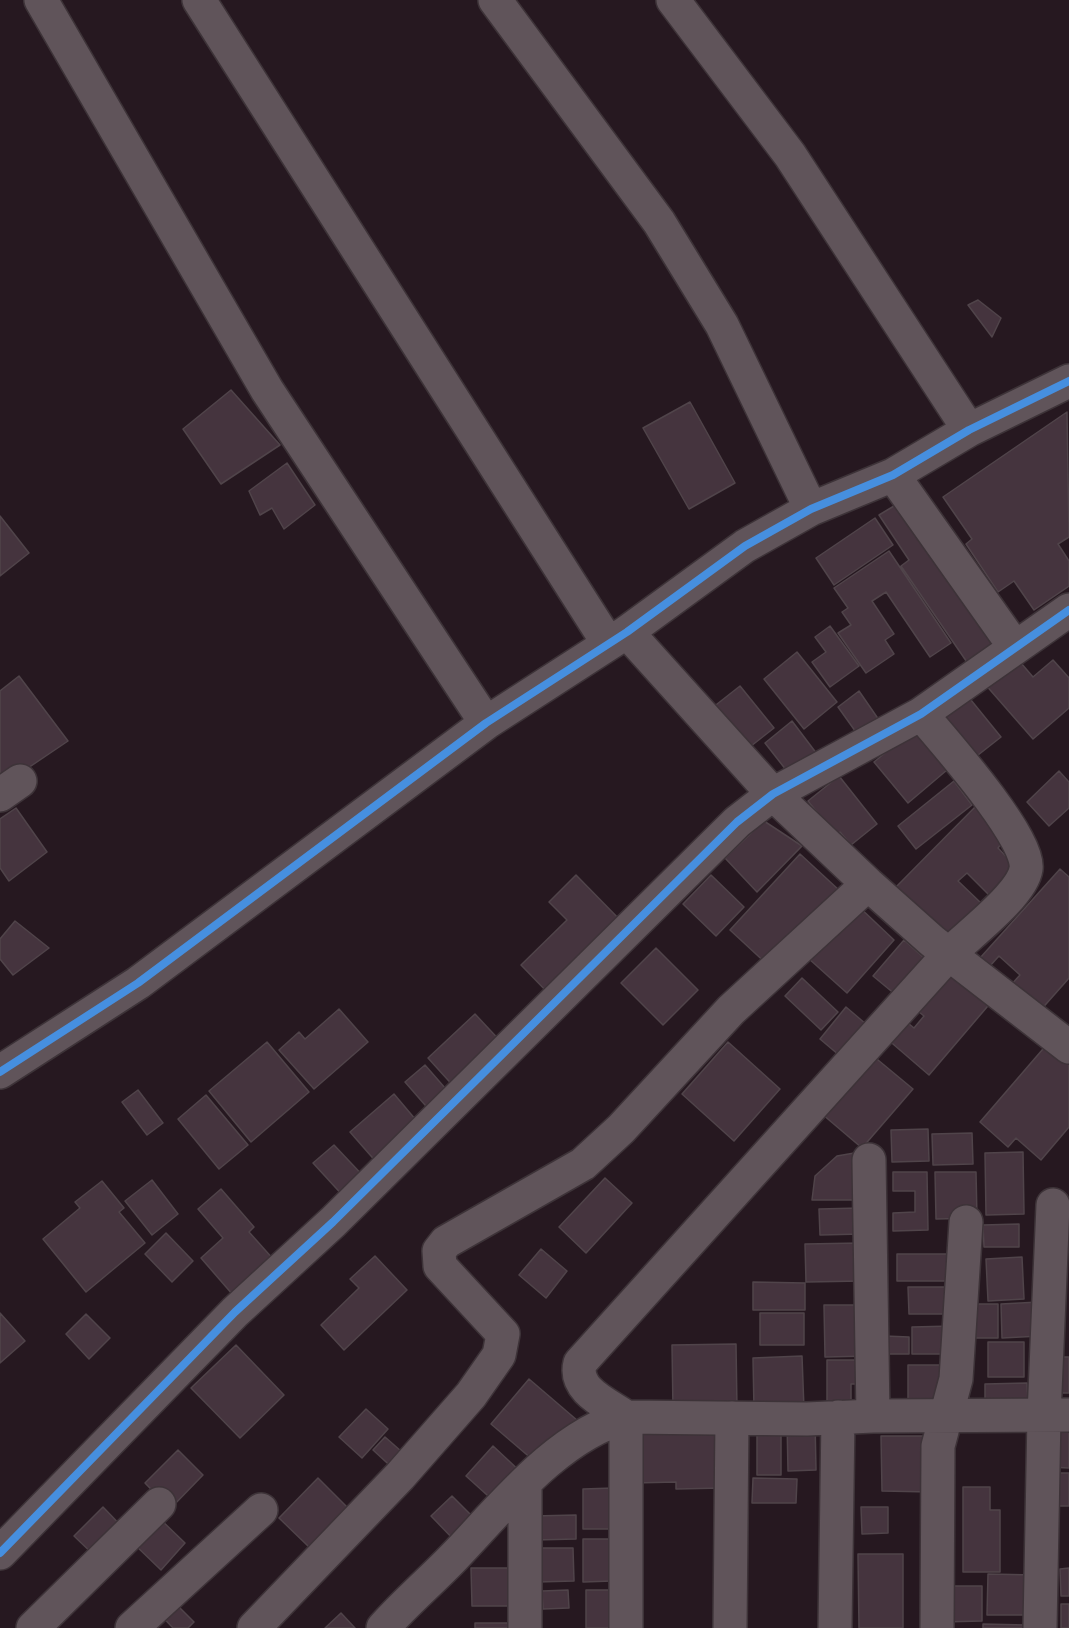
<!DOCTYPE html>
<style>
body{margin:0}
canvas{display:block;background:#261820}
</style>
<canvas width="1069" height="1628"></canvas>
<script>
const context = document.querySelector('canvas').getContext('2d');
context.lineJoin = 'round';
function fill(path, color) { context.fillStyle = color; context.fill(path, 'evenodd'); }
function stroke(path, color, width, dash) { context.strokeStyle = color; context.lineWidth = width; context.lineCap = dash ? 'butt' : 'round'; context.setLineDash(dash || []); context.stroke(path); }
const building = new Path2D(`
 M 978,300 L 1001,318 L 992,337 L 968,305 Z
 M 231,390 L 280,445 L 221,484 L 183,429 Z
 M 690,402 L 735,483 L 689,509 L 643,428 Z
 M 1067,412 L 1069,537 L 1058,544 L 1069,561 L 1069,586 L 1034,610 L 1014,581 L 998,592 L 966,544 L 972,539 L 943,497 Z
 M 287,463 L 315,505 L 284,529 L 272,508 L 260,515 L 249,491 Z
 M 904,500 L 1002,645 L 971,668 L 901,566 L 909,560 L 879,515 Z
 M 0,516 L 29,553 L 0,576 Z
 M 875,518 L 893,545 L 834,585 L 816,558 Z
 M 889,551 L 951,643 L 930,657 L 886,592 L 872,601 L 894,634 L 885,640 L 894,654 L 866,673 L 838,633 L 851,625 L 842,612 L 848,608 L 834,588 Z
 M 830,626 L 859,666 L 830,687 L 812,662 L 826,652 L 815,637 Z
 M 797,652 L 837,702 L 804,729 L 764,679 Z
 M 1015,656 L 1033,677 L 1053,660 L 1069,678 L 1069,708 L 1033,739 L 984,683 Z
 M 19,676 L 68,741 L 0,787 L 0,691 Z
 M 740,686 L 774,728 L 746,750 L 712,708 Z
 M 962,689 L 1001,737 L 973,759 L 934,712 Z
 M 859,691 L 879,720 L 858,735 L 838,707 Z
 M 792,721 L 817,754 L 790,775 L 765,743 Z
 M 914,729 L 947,770 L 908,803 L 874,762 Z
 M 1059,771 L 1069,782 L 1069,808 L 1049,826 L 1027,802 Z
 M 839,776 L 877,824 L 851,845 L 840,832 L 836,836 L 808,801 Z
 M 954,781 L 972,805 L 916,849 L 898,826 Z
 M 980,802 L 1009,834 L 998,848 L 1016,867 L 989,895 L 967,873 L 958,881 L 981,903 L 944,940 L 894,889 Z
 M 16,808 L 47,852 L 9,881 L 0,868 L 0,819 Z
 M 764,821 L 802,846 L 757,892 L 725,858 Z
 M 800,854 L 840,891 L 770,967 L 730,930 Z
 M 1060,869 L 1069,877 L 1069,978 L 1039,1012 L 1010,986 L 1020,975 L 999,956 L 989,967 L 980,958 Z
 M 576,875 L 624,924 L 551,996 L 521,965 L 567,920 L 549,902 Z
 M 711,875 L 744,907 L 716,936 L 683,904 Z
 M 856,904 L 894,940 L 847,993 L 808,958 Z
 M 15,921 L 49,948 L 13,975 L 0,959 L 0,939 Z
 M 904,940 L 932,965 L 902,1000 L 873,976 Z
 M 656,948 L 698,990 L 663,1025 L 621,983 Z
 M 950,963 L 993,1000 L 929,1075 L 886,1038 L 903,1019 L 914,1028 L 924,1016 L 913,1007 Z
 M 802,978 L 838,1012 L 821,1030 L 785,996 Z
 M 846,1007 L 873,1030 L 846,1061 L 820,1039 Z
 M 339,1009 L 368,1042 L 314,1089 L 279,1050 L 299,1032 L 305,1039 Z
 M 475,1014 L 504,1045 L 457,1090 L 428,1058 Z
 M 267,1042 L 309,1092 L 251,1142 L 209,1091 Z
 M 728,1042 L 780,1089 L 734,1141 L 682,1094 Z
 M 1049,1042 L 1069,1059 L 1069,1127 L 1041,1160 L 1016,1138 L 1008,1147 L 980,1122 Z
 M 872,1055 L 913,1089 L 862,1148 L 822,1114 Z
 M 425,1065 L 452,1096 L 432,1113 L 405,1082 Z
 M 138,1090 L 163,1123 L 147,1135 L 122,1102 Z
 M 394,1094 L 421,1126 L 378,1164 L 350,1132 Z
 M 206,1095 L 248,1145 L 219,1169 L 178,1119 Z
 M 928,1129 L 929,1161 L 892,1162 L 891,1130 Z
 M 972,1133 L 973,1164 L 933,1165 L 932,1134 Z
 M 334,1145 L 367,1180 L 346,1199 L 313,1163 Z
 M 860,1152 L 860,1200 L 812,1200 L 815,1176 L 837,1156 Z
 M 1023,1152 L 1024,1214 L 986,1215 L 985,1153 Z
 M 893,1172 L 927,1172 L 928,1230 L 893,1231 L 893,1213 L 915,1212 L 915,1191 L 893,1191 Z
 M 935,1172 L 976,1172 L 977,1218 L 936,1219 Z
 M 605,1178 L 632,1203 L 586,1253 L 559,1227 Z
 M 152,1180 L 178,1214 L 152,1235 L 125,1201 Z
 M 102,1181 L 124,1208 L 119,1212 L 145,1243 L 86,1292 L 43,1239 L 80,1208 L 75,1202 Z
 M 221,1189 L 254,1227 L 249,1232 L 274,1260 L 233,1295 L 201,1258 L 223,1238 L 198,1209 Z
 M 860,1208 L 861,1234 L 820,1235 L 819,1209 Z
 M 1019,1224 L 1019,1247 L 984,1247 L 983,1225 Z
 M 166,1233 L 193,1261 L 172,1282 L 145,1254 Z
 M 861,1243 L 862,1281 L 806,1282 L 805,1244 Z
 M 541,1249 L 567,1271 L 546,1298 L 519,1275 Z
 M 897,1254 L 954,1254 L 954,1281 L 897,1281 Z
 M 375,1256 L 407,1290 L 344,1350 L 321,1325 L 359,1288 L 350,1279 Z
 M 1022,1257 L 1024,1299 L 988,1301 L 986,1259 Z
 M 753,1282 L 805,1283 L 805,1310 L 753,1310 Z
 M 908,1287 L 954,1287 L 954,1314 L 909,1314 Z
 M 1039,1302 L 1040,1336 L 1002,1338 L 1001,1304 Z
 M 964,1304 L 998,1304 L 998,1338 L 965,1338 Z
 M 824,1305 L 867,1305 L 868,1356 L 825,1357 Z
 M 0,1313 L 25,1341 L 0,1363 Z
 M 760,1313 L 804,1313 L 804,1345 L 760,1345 Z
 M 86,1314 L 110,1338 L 89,1359 L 66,1334 Z
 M 953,1326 L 953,1354 L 912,1354 L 912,1327 Z
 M 885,1336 L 909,1337 L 909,1354 L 884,1354 Z
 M 988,1342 L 1024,1342 L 1024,1377 L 988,1377 Z
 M 736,1344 L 737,1409 L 673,1410 L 672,1345 Z
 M 236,1345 L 284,1395 L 240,1438 L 191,1388 Z
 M 802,1356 L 804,1409 L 754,1410 L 753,1358 Z
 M 1053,1357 L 1069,1357 L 1069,1393 L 1053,1393 Z
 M 827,1360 L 866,1360 L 866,1384 L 851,1384 L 851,1408 L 827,1407 Z
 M 908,1365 L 945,1365 L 944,1402 L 908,1402 Z
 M 529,1379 L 578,1421 L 540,1466 L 491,1424 Z
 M 1027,1383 L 1028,1403 L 985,1404 L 985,1384 Z
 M 366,1409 L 388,1429 L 362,1458 L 339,1437 Z
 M 1049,1418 L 1069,1418 L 1069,1468 L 1049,1467 Z
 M 815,1420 L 816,1470 L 788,1471 L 787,1421 Z
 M 757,1423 L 781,1423 L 781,1475 L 757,1475 Z
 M 722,1426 L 723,1488 L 676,1489 L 676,1482 L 633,1483 L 632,1428 Z
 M 881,1436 L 931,1436 L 931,1492 L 882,1491 Z
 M 385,1437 L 410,1459 L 398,1473 L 373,1450 Z
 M 493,1446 L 524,1475 L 497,1504 L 466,1476 Z
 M 178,1450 L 203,1475 L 170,1509 L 145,1483 Z
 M 1048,1473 L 1069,1473 L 1069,1506 L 1048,1506 Z
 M 318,1478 L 347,1507 L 309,1547 L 279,1518 Z
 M 753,1478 L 797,1479 L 796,1503 L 752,1503 Z
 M 963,1487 L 990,1487 L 990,1510 L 1000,1510 L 1000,1572 L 963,1572 Z
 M 614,1488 L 615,1529 L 583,1529 L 583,1489 Z
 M 452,1496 L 479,1523 L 458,1544 L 431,1516 Z
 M 103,1507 L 127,1532 L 99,1560 L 74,1536 Z
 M 861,1507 L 888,1507 L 888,1533 L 862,1534 Z
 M 576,1515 L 576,1539 L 534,1540 L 534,1516 Z
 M 157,1516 L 185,1543 L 161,1570 L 132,1542 Z
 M 583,1539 L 611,1539 L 612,1581 L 583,1582 Z
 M 536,1548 L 573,1548 L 574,1581 L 537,1582 Z
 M 858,1554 L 903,1554 L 903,1628 L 859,1628 Z
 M 471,1568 L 511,1568 L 511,1606 L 472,1606 Z
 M 1069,1568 L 1069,1596 L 1061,1596 L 1060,1569 Z
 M 988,1574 L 1034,1575 L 1034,1615 L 987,1615 Z
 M 941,1586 L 982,1586 L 982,1621 L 942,1622 Z
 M 568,1590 L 569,1608 L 543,1609 L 542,1591 Z
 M 586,1590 L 614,1590 L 615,1628 L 586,1628 Z
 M 170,1598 L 194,1622 L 188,1628 L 173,1628 L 157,1611 Z
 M 1061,1604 L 1069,1604 L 1069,1628 L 1061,1628 Z
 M 341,1613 L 355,1628 L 325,1628 Z
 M 475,1623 L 518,1623 L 518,1628 L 475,1628 Z
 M 983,1624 L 1026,1625 L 1026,1628 L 983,1628 Z`);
const minor = new Path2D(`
 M 41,0 L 267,390 L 486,723
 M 199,0 L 608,643
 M 495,0 L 659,222 L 722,325 L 811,509
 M 673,0 L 790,155 L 969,430
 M 893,475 L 1014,646
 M 627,632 L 773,794 L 868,884 L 932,941 L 1069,1047
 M 0,795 L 20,781
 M 0,1072 L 138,983 L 486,723 L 627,632 L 745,546 L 811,509 L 893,475 L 969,430 L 1069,381
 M 869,1160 L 873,1416
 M 525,1484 L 525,1628
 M 0,1553 L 235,1312 L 333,1222 L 737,822 L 773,794 L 921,714 L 1069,610
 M 33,1628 L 159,1504
 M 132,1628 L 261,1510
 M 254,1628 L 400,1476 L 471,1395 L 499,1355 L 503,1334 L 440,1266 L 439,1251 L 446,1242 L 583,1164 L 621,1129 L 731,1010 L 868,884
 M 383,1628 C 405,1603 431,1581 454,1557 C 501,1508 558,1435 626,1417 L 807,1419 L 873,1416 L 1069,1415
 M 626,1628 L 626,1417 C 606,1403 573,1390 580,1363 L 949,954 C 968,935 1022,895 1026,869 C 1031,839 943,740 921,714
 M 730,1628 L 732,1418
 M 835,1628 L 838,1417
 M 937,1628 L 938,1446 L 956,1379 L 966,1222
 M 1040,1628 L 1044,1415 L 1053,1205`);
const cycleway = new Path2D(`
 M 0,1072 L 138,983 L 486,723 L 627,632 L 745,546 L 811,509 L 893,475 L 969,430 L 1069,381
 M 0,1553 L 235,1312 L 333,1222 L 737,822 L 773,794 L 921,714 L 1069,610`);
fill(building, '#45343e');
stroke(building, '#50444a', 1.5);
stroke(minor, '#3d3338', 36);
stroke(minor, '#60545a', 33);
stroke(cycleway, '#468fdf', 8);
</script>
